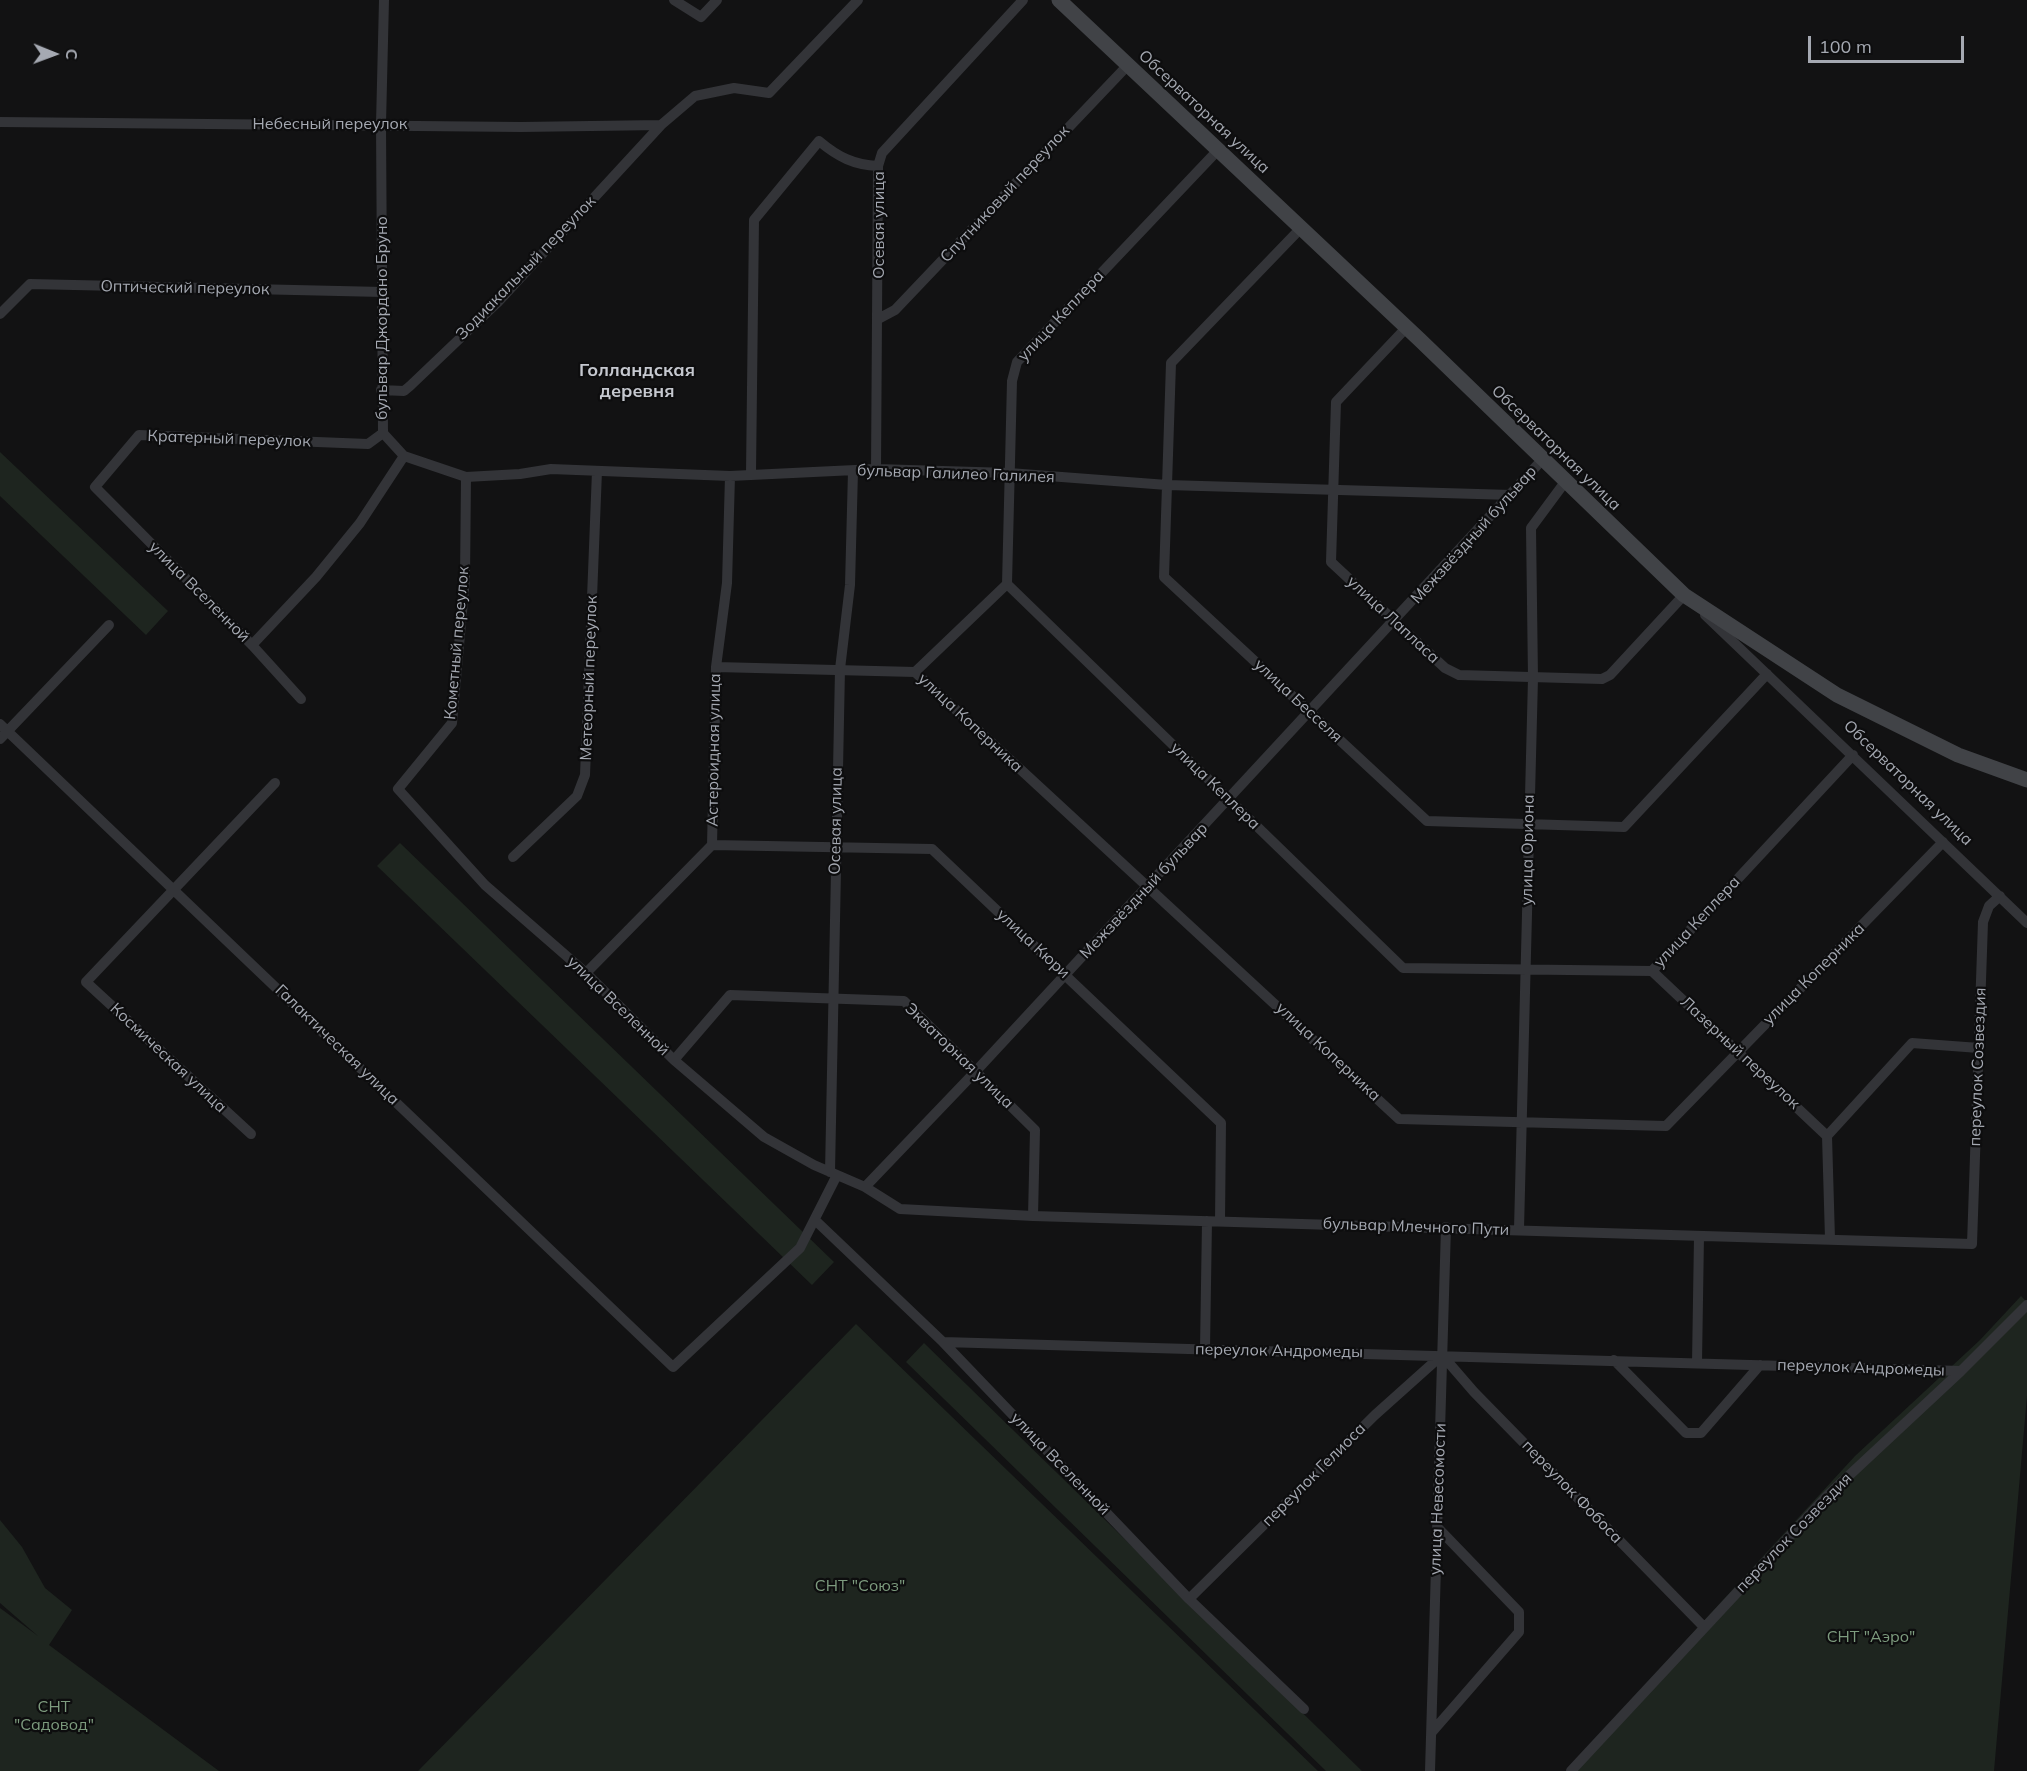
<!DOCTYPE html>
<meta charset="utf-8">
<style>
body{margin:0}
#map{position:relative;width:2027px;height:1771px;overflow:hidden;background:#121213;font-family:Mulish,sans-serif}
canvas{display:block}
.north{position:absolute;left:24px;top:24px;width:60px;height:60px;-webkit-text-stroke:4px #0d0d0e;paint-order:stroke;rotate:91deg;font-size:16px;font-weight:700;line-height:24px;text-align:center;color:#a5a9b2}
.north::after{content:'';display:block;margin:auto;width:21px;height:27px;background:#a5a9b2;clip-path:polygon(50% 0,100% 100%,50% 72%,0 100%)}
.scale{position:absolute;left:1808px;top:36px;width:156px;height:27px;box-sizing:border-box;border:3px solid #a5a9b2;border-top:0;padding-left:8px;font-size:18px;line-height:21px;white-space:nowrap;color:#a5a9b2;-webkit-text-stroke:4px #0d0d0e;paint-order:stroke}
</style>
<div id="map">
<canvas width="2027" height="1771"></canvas>
<div class="north">С</div>
<div class="scale">100 m</div>
</div>
<script>
const context = document.querySelector('canvas').getContext('2d');
context.lineJoin = 'round';
function fill(path, color) { context.fillStyle = color; context.fill(path, 'evenodd'); }
function stroke(path, color, width, dash) { context.strokeStyle = color; context.lineWidth = width; context.lineCap = dash ? 'butt' : 'round'; context.setLineDash(dash || []); context.stroke(path); }
function label(font, color, halo, rows, align = 'center') {
  context.font = font + ' Mulish,sans-serif'; context.lineWidth = 4.5; context.setLineDash([]); context.textBaseline = 'middle'; context.strokeStyle = halo; context.fillStyle = color; for (const [text, x, y, turn = 0] of rows) {
    context.save(); context.translate(x, y); context.rotate((+turn || 0) * Math.PI / 180); context.textAlign = isNaN(turn) ? turn : align; if (halo) context.strokeText(text, 0, 0); context.fillText(text, 0, 0); context.restore();
  }
}
const green = new Path2D(`
 M 0,452 L 168,611 L 146,635 L 0,496 Z
 M 400,843 L 834,1262 L 812,1285 L 377,866 Z
 M 2021,1296 L 2027,1302 L 2027,1396 L 1994,1771 L 1566,1771 L 1855,1456 L 1980,1340 Z
 M 856,1324 L 1318,1771 L 418,1771 Z
 M 924,1343 L 1362,1771 L 1326,1771 L 906,1362 Z
 M 0,1520 L 22,1547 L 45,1588 L 72,1610 L 49,1645 L 219,1771 L 0,1771 L 0,1608 L 38,1636 L 0,1603 Z`);
const street = new Path2D(`
 M 384,0 L 381,124 L 383,433 L 404,456 L 466,477 L 520,474 L 551,469 L 730,476 L 876,469 L 1009,473 L 1167,485 L 1512,495
 M 674,0 L 701,17 L 717,0
 M 0,122 L 521,127 L 661,125
 M 1219,149 L 1017,362 L 1012,381 L 1007,584 L 1403,968 L 1652,971 L 1853,755
 M 1301,228 L 1171,363 L 1164,577 L 1427,821 L 1624,827 L 1767,674
 M 0,314 L 30,284 L 383,292
 M 878,319 L 895,310 L 1128,65
 M 1407,327 L 1336,402 L 1331,562 L 1445,668 L 1459,675 L 1602,679 L 1610,675 L 1684,595 L 1689,600
 M 381,390 L 404,391 L 410,386 L 497,303 L 661,125 L 695,96 L 734,88 L 769,93 L 858,0
 M 876,469 L 878,166 L 882,153 L 1023,0
 M 751,473 L 754,220 L 819,141 C 838,157 854,165 878,166
 M 466,477 L 465,579 L 452,723 L 398,789 L 485,885 L 586,973 L 674,1060 L 764,1137 L 814,1165 L 865,1187 L 900,1209 L 1033,1216 L 1972,1244 L 1983,922 L 1989,906 L 2000,896
 M 1705,615 L 2027,923
 M 252,645 L 316,577 L 360,523 L 404,456
 M 716,667 L 915,672 L 1399,1119 L 1666,1126 L 1943,842
 M 915,672 L 1007,584
 M 301,699 L 252,645 L 95,487 L 139,435 L 368,444 L 383,433
 M 0,724 L 673,1367 L 800,1248 L 837,1175
 M 0,739 L 109,625
 M 712,845 L 932,849 L 1221,1123 L 1220,1221
 M 513,857 L 577,796 L 585,775 L 597,471
 M 1652,971 L 1827,1136
 M 586,973 L 712,845 L 716,667 L 727,583 L 730,476
 M 674,1060 L 730,995 L 904,1001 L 1035,1130 L 1033,1216
 M 251,1134 L 86,982 L 275,783
 M 830,1172 L 840,669 L 850,585 L 853,471
 M 865,1187 L 976,1071 L 1542,460
 M 815,1220 L 943,1342 L 1189,1599 L 1304,1709
 M 1519,1229 L 1533,678 L 1531,528 L 1565,482
 M 1830,1239 L 1827,1136 L 1912,1043 L 1979,1048
 M 943,1342 L 1961,1371
 M 1205,1349 L 1207,1221
 M 1614,1360 L 1686,1433 L 1701,1433 L 1760,1365
 M 1697,1363 L 1699,1236
 M 1189,1599 L 1375,1415 L 1442,1355 L 1474,1392 L 1704,1627
 M 1432,1732 L 1519,1632 L 1519,1612 L 1438,1528
 M 1430,1771 L 1446,1227
 M 1571,1771 L 1827,1496 L 1961,1371 L 2027,1305`);
const secondary = new Path2D(`
 M 1059,0 L 1420,340 L 1684,595 L 1837,695 L 1958,755 L 2027,780`);
const streetNames = [
 ["Обсерваторная улица",1204,112,43],
 ["Небесный переулок",330,124],
 ["Спутниковый переулок",1005,194,-47],
 ["Осевая улица",879,225,-90],
 ["Зодиакальный переулок",526,268,-46],
 ["Оптический переулок",185,288,1],
 ["улица Кеплера",1061,316,-47],
 ["бульвар Джордано Бруно",382,318,-90],
 ["Кратерный переулок",229,439,2],
 ["Обсерваторная улица",1556,448,44],
 ["бульвар Галилео Галилея",956,474,2],
 ["Межзвёздный бульвар",1474,535,-48],
 ["улица Вселенной",199,592,45],
 ["улица Лапласа",1393,620,43],
 ["Кометный переулок",457,643,-85],
 ["Метеорный переулок",589,678,-88],
 ["улица Бесселя",1298,701,43],
 ["улица Коперника",970,723,43],
 ["Астероидная улица",714,750,-89],
 ["Обсерваторная улица",1908,783,44],
 ["улица Кеплера",1215,786,44],
 ["Осевая улица",836,821,-89],
 ["улица Ориона",1528,850,-89],
 ["Межзвёздный бульвар",1144,891,-47],
 ["улица Кеплера",1697,922,-47],
 ["улица Кюри",1033,944,43],
 ["улица Коперника",1814,974,-45],
 ["улица Вселенной",618,1006,44],
 ["Галактическая улица",337,1045,44],
 ["улица Коперника",1328,1052,43],
 ["Лазерный переулок",1740,1053,43],
 ["Экваторная улица",959,1056,44],
 ["Космическая улица",168,1058,43],
 ["переулок Созвездия",1978,1067,-88],
 ["бульвар Млечного Пути",1416,1227,2],
 ["переулок Андромеды",1279,1351,1],
 ["переулок Андромеды",1861,1368,2],
 ["улица Вселенной",1060,1464,46],
 ["переулок Гелиоса",1314,1475,-45],
 ["переулок Фобоса",1572,1492,46],
 ["улица Невесомости",1438,1499,-88],
 ["переулок Созвездия",1794,1533,-46]
];
const parkNames = [
 ["СНТ \"Союз\"",860,1586],
 ["СНТ \"Аэро\"",1871,1637],
 ["СНТ",54,1707],
 ["\"Садовод\"",54,1725]
];
const neighbourhoodNames = [
 ["Голландская",637,371],
 ["деревня",637,392]
];
fill(green, '#1e251f');
stroke(street, '#333438', 10);
stroke(secondary, '#414347', 15);
label('16px', '#a5a9b2', '#0d0d0e', streetNames);
label('16px', '#7d9b7e', '#0d0d0e', parkNames);
label('bold 18px', '#c5c8cf', '#0d0d0e', neighbourhoodNames);
</script>
